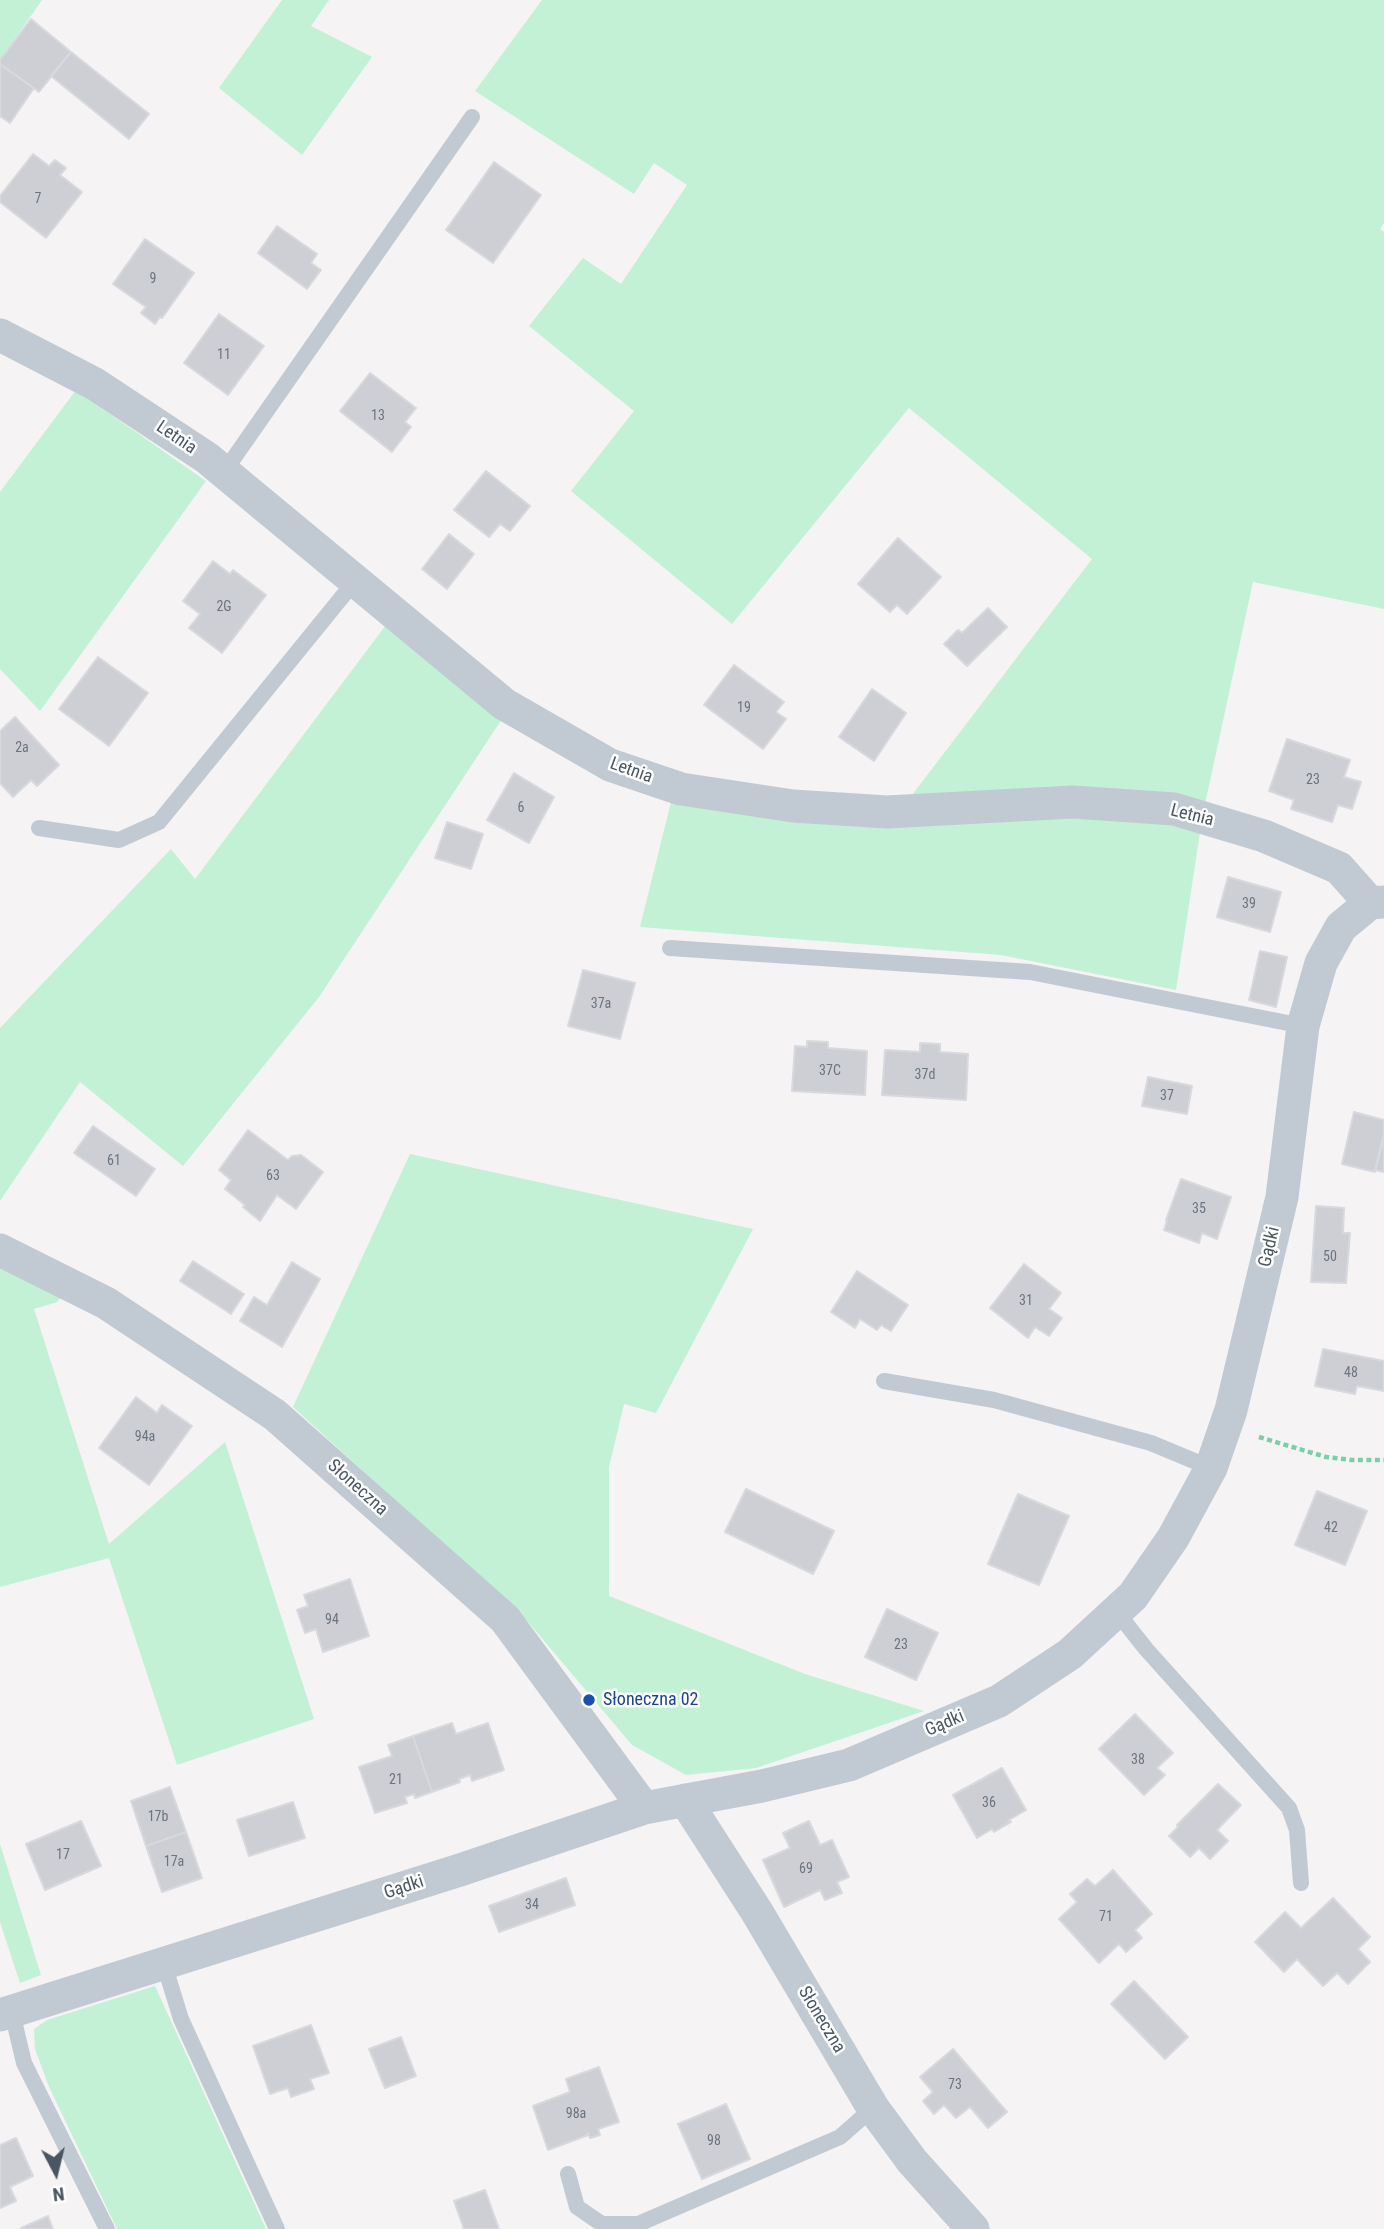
<!DOCTYPE html>
<meta charset="utf-8">
<style>
body{margin:0}
#map{position:relative;width:1384px;height:2229px;overflow:hidden;background:#f5f3f3;font-family:"Roboto Condensed",sans-serif}
canvas{display:block}
.north{position:absolute;left:21px;top:2138px;width:70px;height:70px;-webkit-text-stroke:5px #fff;paint-order:stroke;rotate:173deg;font-size:19px;font-weight:700;line-height:28px;text-align:center;color:#4a5661}
.north::after{content:'';display:block;margin:auto;width:24px;height:32px;background:#4a5661;clip-path:polygon(50% 0,100% 100%,50% 72%,0 100%)}
</style>
<div id="map">
<canvas width="1384" height="2229"></canvas>
<div class="north">N</div>
</div>
<script>
const context = document.querySelector('canvas').getContext('2d');
context.lineJoin = 'round';
function fill(path, color) { context.fillStyle = color; context.fill(path, 'evenodd'); }
function stroke(path, color, width, dash) { context.strokeStyle = color; context.lineWidth = width; context.lineCap = dash ? 'butt' : 'round'; context.setLineDash(dash || []); context.stroke(path); }
function label(font, color, halo, rows, align = 'center') {
  context.font = font + ' "Roboto Condensed",sans-serif'; context.lineWidth = 5; context.setLineDash([]); context.textBaseline = 'middle'; context.strokeStyle = halo; context.fillStyle = color; for (const [text, x, y, turn = 0] of rows) {
    context.save(); context.translate(x, y); context.rotate((+turn || 0) * Math.PI / 180); context.textAlign = isNaN(turn) ? turn : align; if (halo) context.strokeText(text, 0, 0); context.fillText(text, 0, 0); context.restore();
  }
}
const green = new Path2D(`
 M 0,0 L 42,0 L 0,60 Z
 M 282,0 L 329,0 L 311,26 L 372,57 L 302,155 L 219,88 Z
 M 542,0 L 1384,0 L 1384,223 L 1380,229 L 1384,232 L 1384,609 L 1253,582 L 1205,804 L 909,799 L 1092,559 L 909,408 L 732,624 L 571,491 L 634,411 L 529,326 L 583,258 L 621,284 L 687,185 L 654,163 L 634,194 L 475,91 Z
 M 76,390 L 206,481 L 40,711 L 0,669 L 0,492 Z
 M 386,625 L 502,719 L 319,997 L 183,1166 L 80,1082 L 0,1201 L 0,1028 L 171,849 L 195,879 Z
 M 671,802 L 1109,817 L 1201,826 L 1176,990 L 1001,955 L 640,927 Z
 M 410,1154 L 753,1229 L 656,1413 L 624,1404 L 609,1467 L 609,1596 L 805,1674 L 924,1711 L 756,1768 L 686,1775 L 632,1745 L 529,1623 L 293,1407 Z
 M 0,1266 L 65,1293 L 57,1302 L 34,1309 L 109,1544 L 225,1442 L 314,1719 L 177,1765 L 109,1558 L 0,1587 Z
 M 0,1844 L 41,1975 L 20,1983 L 0,1922 Z
 M 155,1986 L 266,2229 L 117,2229 L 49,2087 L 35,2049 L 34,2029 L 47,2020 Z`);
const building = new Path2D(`
 M 31,19 L 71,52 L 39,92 L 0,64 L 0,60 Z
 M 71,52 L 149,114 L 129,139 L 51,76 Z
 M 0,64 L 34,88 L 10,123 L 0,116 Z
 M 33,154 L 49,166 L 55,160 L 66,168 L 60,175 L 82,192 L 46,238 L 0,202 L 0,196 Z
 M 494,162 L 541,195 L 493,263 L 446,230 Z
 M 277,226 L 317,254 L 311,263 L 321,270 L 307,289 L 258,253 Z
 M 145,239 L 194,273 L 162,318 L 160,317 L 155,324 L 141,313 L 146,307 L 113,284 Z
 M 219,314 L 264,346 L 228,395 L 184,363 Z
 M 370,373 L 416,408 L 405,422 L 411,427 L 392,452 L 340,411 Z
 M 486,471 L 530,506 L 510,531 L 500,524 L 489,537 L 454,510 Z
 M 449,534 L 474,554 L 447,589 L 422,569 Z
 M 898,538 L 941,577 L 907,614 L 897,605 L 890,612 L 858,584 Z
 M 213,561 L 230,574 L 233,570 L 266,595 L 222,653 L 189,628 L 200,614 L 183,601 Z
 M 988,608 L 1007,627 L 967,666 L 944,644 L 958,630 L 962,633 Z
 M 98,657 L 148,693 L 109,746 L 59,709 Z
 M 734,665 L 784,702 L 776,712 L 786,719 L 763,749 L 704,705 Z
 M 872,689 L 906,713 L 874,761 L 839,737 Z
 M 15,717 L 59,765 L 37,786 L 31,780 L 13,797 L 0,783 L 0,731 Z
 M 1287,739 L 1350,760 L 1344,777 L 1361,782 L 1352,809 L 1338,805 L 1332,822 L 1291,809 L 1294,800 L 1269,791 Z
 M 514,773 L 554,797 L 529,843 L 487,820 Z
 M 447,822 L 483,834 L 471,869 L 435,858 Z
 M 1228,877 L 1281,892 L 1270,932 L 1217,917 Z
 M 1260,951 L 1287,957 L 1276,1007 L 1249,1000 Z
 M 583,970 L 635,983 L 620,1039 L 568,1026 Z
 M 807,1041 L 828,1042 L 828,1048 L 867,1051 L 865,1095 L 792,1091 L 795,1046 L 807,1047 Z
 M 920,1043 L 940,1044 L 940,1052 L 968,1054 L 966,1100 L 882,1095 L 885,1050 L 920,1052 Z
 M 1148,1077 L 1192,1086 L 1187,1114 L 1142,1106 Z
 M 1354,1112 L 1384,1120 L 1384,1138 L 1375,1172 L 1342,1164 Z
 M 93,1126 L 155,1169 L 136,1196 L 74,1153 Z
 M 248,1130 L 288,1160 L 292,1156 L 301,1155 L 323,1172 L 296,1209 L 277,1195 L 260,1221 L 243,1207 L 245,1205 L 225,1189 L 231,1180 L 219,1170 Z
 M 1383,1137 L 1384,1138 L 1384,1172 L 1375,1170 Z
 M 1181,1179 L 1231,1197 L 1217,1239 L 1202,1233 L 1199,1243 L 1164,1230 L 1167,1221 L 1166,1220 Z
 M 1316,1206 L 1344,1208 L 1343,1233 L 1350,1233 L 1346,1283 L 1311,1282 Z
 M 193,1261 L 244,1294 L 231,1314 L 180,1281 Z
 M 292,1262 L 320,1279 L 282,1347 L 240,1321 L 254,1297 L 267,1305 Z
 M 1024,1264 L 1061,1293 L 1049,1309 L 1062,1318 L 1049,1336 L 1035,1327 L 1028,1338 L 990,1308 Z
 M 857,1271 L 908,1305 L 891,1331 L 881,1325 L 877,1330 L 860,1319 L 855,1328 L 831,1312 Z
 M 1323,1349 L 1384,1361 L 1384,1391 L 1357,1386 L 1355,1394 L 1315,1386 Z
 M 136,1397 L 157,1413 L 162,1405 L 192,1426 L 149,1485 L 99,1448 Z
 M 746,1489 L 834,1531 L 813,1574 L 725,1532 Z
 M 1317,1491 L 1367,1511 L 1345,1565 L 1295,1545 Z
 M 1018,1494 L 1069,1516 L 1039,1585 L 988,1564 Z
 M 350,1579 L 369,1636 L 323,1652 L 316,1629 L 305,1633 L 297,1610 L 308,1606 L 304,1595 Z
 M 887,1609 L 938,1633 L 916,1680 L 865,1657 Z
 M 1135,1714 L 1173,1753 L 1157,1768 L 1165,1775 L 1144,1795 L 1099,1749 Z
 M 452,1723 L 456,1734 L 488,1723 L 504,1770 L 472,1781 L 470,1775 L 459,1779 L 460,1782 L 432,1792 L 413,1736 Z
 M 413,1736 L 432,1792 L 415,1798 L 414,1794 L 405,1797 L 407,1803 L 375,1813 L 359,1767 L 392,1756 L 388,1745 Z
 M 1002,1768 L 1026,1810 L 1009,1820 L 1011,1822 L 994,1832 L 992,1829 L 977,1838 L 953,1795 Z
 M 1218,1784 L 1241,1805 L 1217,1830 L 1228,1841 L 1210,1859 L 1199,1848 L 1190,1857 L 1169,1836 L 1178,1827 L 1177,1825 Z
 M 170,1787 L 186,1832 L 146,1846 L 131,1801 Z
 M 293,1802 L 305,1838 L 249,1856 L 237,1820 Z
 M 81,1821 L 101,1866 L 45,1890 L 26,1844 Z
 M 809,1821 L 820,1845 L 832,1840 L 849,1877 L 837,1882 L 842,1893 L 825,1900 L 820,1890 L 784,1907 L 763,1860 L 790,1848 L 783,1833 Z
 M 186,1832 L 202,1878 L 162,1892 L 146,1846 Z
 M 1113,1870 L 1152,1914 L 1135,1930 L 1142,1938 L 1126,1952 L 1119,1944 L 1099,1963 L 1059,1919 L 1077,1902 L 1070,1894 L 1087,1879 L 1095,1886 Z
 M 566,1878 L 575,1905 L 499,1932 L 489,1906 Z
 M 1333,1898 L 1370,1937 L 1358,1949 L 1370,1962 L 1348,1984 L 1337,1973 L 1323,1986 L 1297,1959 L 1284,1972 L 1255,1942 L 1285,1912 L 1301,1928 Z
 M 1134,1981 L 1188,2037 L 1165,2059 L 1111,2004 Z
 M 311,2025 L 329,2073 L 310,2079 L 314,2089 L 291,2097 L 288,2088 L 270,2094 L 253,2046 Z
 M 401,2037 L 416,2076 L 385,2088 L 369,2049 Z
 M 953,2049 L 1007,2112 L 988,2128 L 970,2107 L 956,2118 L 944,2105 L 934,2114 L 923,2101 L 933,2092 L 920,2077 Z
 M 599,2067 L 619,2122 L 598,2129 L 600,2135 L 590,2138 L 588,2133 L 588,2135 L 548,2150 L 533,2106 L 570,2092 L 566,2079 Z
 M 726,2104 L 750,2159 L 702,2179 L 678,2124 Z
 M 16,2138 L 33,2176 L 10,2187 L 16,2201 L 0,2208 L 0,2145 Z
 M 485,2190 L 499,2229 L 464,2229 L 454,2201 Z
 M 48,2216 L 53,2229 L 22,2229 L 21,2228 Z`);
const path = new Path2D(`
 M 1259,1437 L 1326,1457 L 1352,1460 L 1384,1460`);
const service = new Path2D(`
 M 224,472 L 472,117
 M 39,828 L 119,840 L 159,822 L 355,581
 M 670,948 L 1030,972 L 1303,1026
 M 884,1381 L 994,1400 L 1151,1443 L 1211,1468
 M 1116,1611 L 1146,1649 L 1289,1808 L 1297,1830 L 1301,1883
 M 164,1964 L 181,2019 L 277,2229
 M 12,2012 L 24,2063 L 107,2229
 M 568,2174 L 577,2207 L 602,2224 L 638,2224 L 840,2137 L 873,2108`);
const minor = new Path2D(`
 M 0,335 L 95,384 L 207,458 L 504,704 L 610,765 L 681,789 L 793,806 L 887,812 L 1073,802 L 1174,809 L 1264,836 L 1339,868 L 1370,903
 M 0,1250 L 106,1303 L 275,1415 L 505,1619 L 644,1808
 M 685,1800 L 757,1912 L 873,2108 L 912,2161 L 973,2229
 M 0,2015 L 460,1870 L 644,1808 L 762,1786 L 849,1765 L 999,1701 L 1070,1654 L 1133,1596 L 1173,1538 L 1211,1468 L 1231,1410 L 1282,1197 L 1303,1026 L 1321,963 L 1341,927 L 1370,903 L 1384,902`);
const markers = [
 [589,1700,7,"#1a4fb4"]
];
const numberNames = [
 ["7",38,199],
 ["9",153,279],
 ["11",224,355],
 ["13",378,416],
 ["2G",224,607],
 ["19",744,708],
 ["2a",22,748],
 ["23",1313,780],
 ["6",521,808],
 ["39",1249,904],
 ["37a",601,1004],
 ["37C",830,1071],
 ["37d",925,1075],
 ["37",1167,1096],
 ["61",114,1161],
 ["63",273,1176],
 ["35",1199,1209],
 ["50",1330,1257],
 ["31",1026,1301],
 ["48",1351,1373],
 ["94a",145,1437],
 ["42",1331,1528],
 ["94",332,1620],
 ["23",901,1645],
 ["38",1138,1760],
 ["21",396,1780],
 ["36",989,1803],
 ["17b",158,1817],
 ["17",63,1855],
 ["17a",174,1862],
 ["69",806,1869],
 ["34",532,1905],
 ["71",1106,1917],
 ["73",955,2085],
 ["98a",576,2114],
 ["98",714,2141]
];
const streetNames = [
 ["Letnia",176,438,34],
 ["Letnia",631,771,20],
 ["Letnia",1192,816,14],
 ["Gądki",1270,1247,-77],
 ["Słoneczna",357,1488,42],
 ["Gądki",945,1724,-23],
 ["Gądki",404,1888,-18],
 ["Słoneczna",821,2020,59]
];
const transitNames = [
 ["Słoneczna 02",603,1700]
];
fill(green, '#c3f1d5');
fill(building, '#cdcfd5');
stroke(building, '#d7d9de', 2);
stroke(path, '#7ad0a6', 4.5, [5, 3.5]);
stroke(service, '#c1cad2', 16);
stroke(minor, '#c1cad2', 33);
for (const [x, y, r, color] of markers) { const dot = new Path2D(); dot.arc(x, y, r, 0, 2 * Math.PI); context.fillStyle = color; context.fill(dot); stroke(dot, '#fff', 2.5); }
label('14px', '#6b747e', null, numberNames);
label('18px', '#4a5661', '#fff', streetNames);
label('18px', '#164399', '#fff', transitNames, 'left');
</script>
